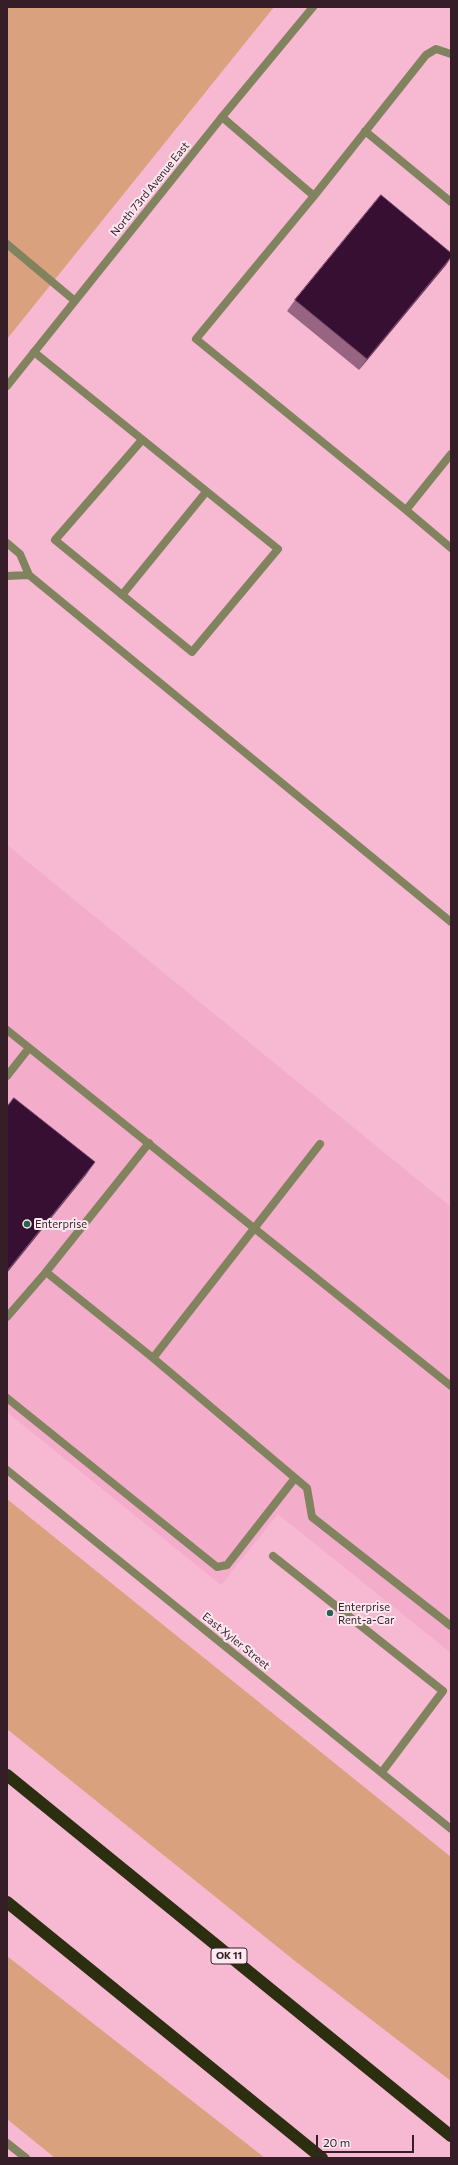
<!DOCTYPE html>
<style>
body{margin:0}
#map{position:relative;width:458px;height:2165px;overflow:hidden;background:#f7b8d2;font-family:Commissioner,sans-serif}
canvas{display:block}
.frame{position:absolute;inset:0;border:8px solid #361e29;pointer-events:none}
.scale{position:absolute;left:316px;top:2135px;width:98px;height:18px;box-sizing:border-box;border:2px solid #361e29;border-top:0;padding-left:5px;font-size:12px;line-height:14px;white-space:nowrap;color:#361e29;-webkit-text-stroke:3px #fce8ef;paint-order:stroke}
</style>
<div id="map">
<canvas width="458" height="2165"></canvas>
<div class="frame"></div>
<div class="scale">20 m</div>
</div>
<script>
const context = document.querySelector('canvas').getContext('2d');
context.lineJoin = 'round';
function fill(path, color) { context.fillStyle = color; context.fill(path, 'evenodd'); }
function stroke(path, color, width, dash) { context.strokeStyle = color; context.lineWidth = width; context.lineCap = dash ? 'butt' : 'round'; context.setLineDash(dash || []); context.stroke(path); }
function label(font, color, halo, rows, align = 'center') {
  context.font = font + ' Commissioner,sans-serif'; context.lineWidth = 4; context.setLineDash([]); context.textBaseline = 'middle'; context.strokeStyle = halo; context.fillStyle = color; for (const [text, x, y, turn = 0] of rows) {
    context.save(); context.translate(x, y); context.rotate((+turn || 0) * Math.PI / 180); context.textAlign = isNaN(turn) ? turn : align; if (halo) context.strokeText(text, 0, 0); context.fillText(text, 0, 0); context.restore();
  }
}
const built = new Path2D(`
 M 7,845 L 451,1207 L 451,1653 L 278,1514 L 221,1585 L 7,1412 Z`);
const green = new Path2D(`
 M 7,7 L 274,7 L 7,339 Z
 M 7,1499 L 451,1857 L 451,2081 L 295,1961 L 7,1729 Z
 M 7,1956 L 265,2158 L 55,2158 L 7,2119 Z`);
const service = new Path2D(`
 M 222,117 L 314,196 L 426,55 L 436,49 L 451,54
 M 365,131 L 451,202
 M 314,196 L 196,339 L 406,510 L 451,454
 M 34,352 L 278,549 L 192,652 L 55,540 L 142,440
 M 406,510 L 451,548
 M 7,543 L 20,554 L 29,575 L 7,576
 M 29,575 L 451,922
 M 122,595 L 206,492
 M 7,1030 L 451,1386
 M 7,1076 L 29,1048
 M 46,1272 L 149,1143
 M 7,1317 L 46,1272 L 153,1358 L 307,1488 L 312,1517 L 451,1626
 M 153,1358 L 320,1144
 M 7,1398 L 217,1567 L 227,1565 L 295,1478
 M 273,1556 L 443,1691 L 382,1772`);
const minor = new Path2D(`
 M 7,244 L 75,301
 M 7,386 L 222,117 L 313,7
 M 7,1470 L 451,1829`);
const tertiary = new Path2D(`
 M 7,2143 L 26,2158`);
const motorway = new Path2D(`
 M 7,1775 L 451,2136
 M 7,1902 L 322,2158`);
const wall = new Path2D(`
 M 451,253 L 451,258 L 446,265 L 359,370 L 287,311 L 295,300 Z`);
const shadedWall = new Path2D(`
 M 451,257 L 446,265 L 359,370 L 367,359 Z
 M 95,1162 L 86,1175 L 7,1273 L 7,1271 Z`);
const building = new Path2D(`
 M 381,195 L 451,253 L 451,257 L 367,359 L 295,300 Z
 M 14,1098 L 95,1162 L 7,1271 L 7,1107 Z`);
const markers = [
 [27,1224,4,"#236453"],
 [330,1613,4,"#236453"]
];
const shields = [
 [229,1956,36]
];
const shieldNames = [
 ["OK 11",229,1956]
];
const streetNames = [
 ["North 73rd Avenue East",150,189,-51],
 ["East Xyler Street",236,1641,39]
];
const poiNames = [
 ["Enterprise",35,1224],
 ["Enterprise",338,1607],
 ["Rent-a-Car",338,1620]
];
fill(built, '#f3acca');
fill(green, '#daa17f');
stroke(service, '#80835e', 8);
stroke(minor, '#80835e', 8);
stroke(tertiary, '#80835e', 8);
stroke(motorway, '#2c2e10', 12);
fill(wall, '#976482');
fill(shadedWall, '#714262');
fill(building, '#370f32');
stroke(building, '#714262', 1);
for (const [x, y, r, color] of markers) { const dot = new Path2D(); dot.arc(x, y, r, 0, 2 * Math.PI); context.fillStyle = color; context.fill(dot); stroke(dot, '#fce8ef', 1.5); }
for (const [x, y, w] of shields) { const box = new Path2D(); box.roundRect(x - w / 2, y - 8, w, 16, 3); context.fillStyle = '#fce8ef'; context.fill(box); stroke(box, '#361e29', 1); }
label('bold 10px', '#361e29', null, shieldNames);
label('11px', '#361e29', '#fce8ef', streetNames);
label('11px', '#361e29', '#fce8ef', poiNames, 'left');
</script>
